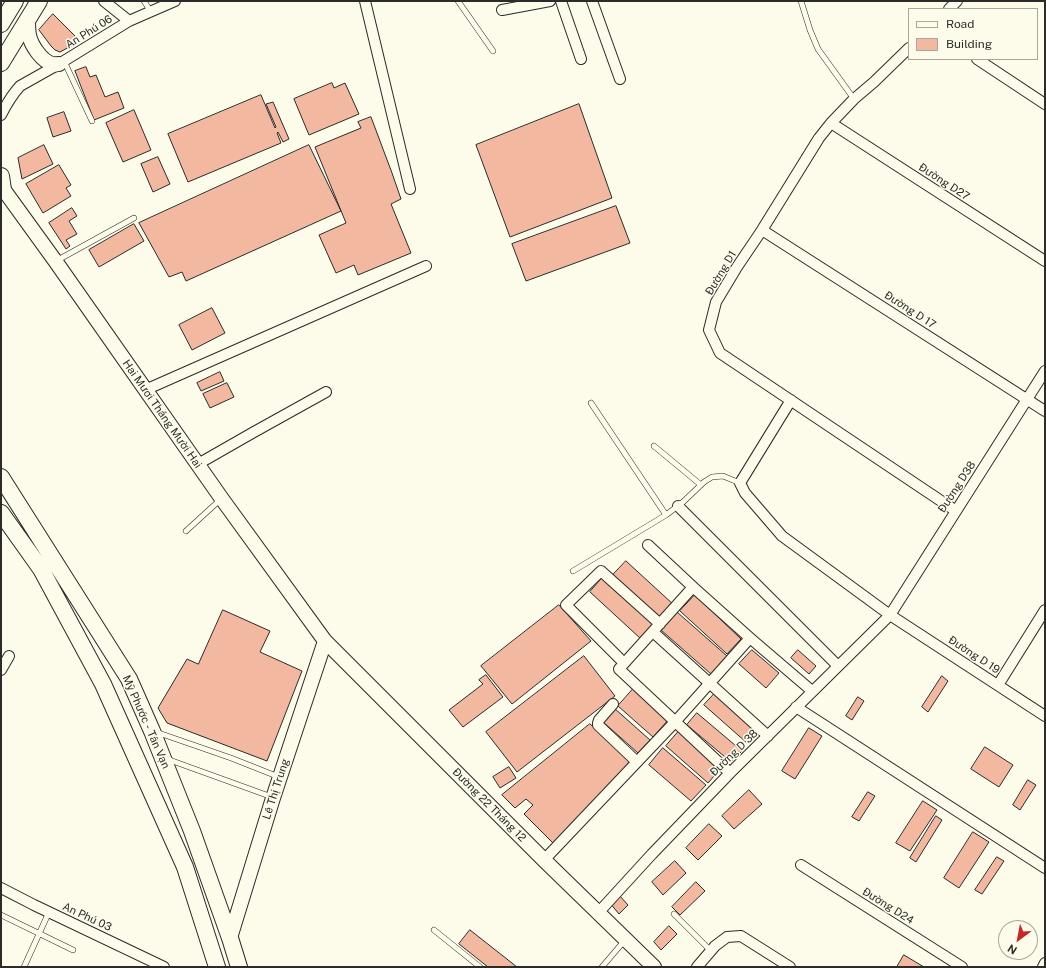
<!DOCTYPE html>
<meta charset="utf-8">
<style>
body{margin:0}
#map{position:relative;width:1046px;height:968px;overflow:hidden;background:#fdfbea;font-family:"Public Sans",sans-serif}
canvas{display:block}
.frame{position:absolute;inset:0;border:2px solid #2b2b2b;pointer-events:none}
.legend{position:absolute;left:908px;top:8px;width:130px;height:52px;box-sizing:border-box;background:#fdfbea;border:1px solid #a9a89e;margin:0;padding:5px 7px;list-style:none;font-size:12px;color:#2b2b2b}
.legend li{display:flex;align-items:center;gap:8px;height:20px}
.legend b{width:20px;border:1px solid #a9a89e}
.north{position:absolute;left:998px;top:920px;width:40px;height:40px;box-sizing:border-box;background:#fdfbea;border:1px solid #a9a89e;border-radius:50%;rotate:212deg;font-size:11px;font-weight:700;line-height:16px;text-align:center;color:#2b2b2b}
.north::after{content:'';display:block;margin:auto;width:14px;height:18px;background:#c62828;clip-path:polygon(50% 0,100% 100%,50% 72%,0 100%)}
</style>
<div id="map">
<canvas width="1046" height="968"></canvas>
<div class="frame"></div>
<ul class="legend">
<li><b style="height:5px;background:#fdfbea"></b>Road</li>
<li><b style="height:11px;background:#f2b8a0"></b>Building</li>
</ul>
<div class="north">N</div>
</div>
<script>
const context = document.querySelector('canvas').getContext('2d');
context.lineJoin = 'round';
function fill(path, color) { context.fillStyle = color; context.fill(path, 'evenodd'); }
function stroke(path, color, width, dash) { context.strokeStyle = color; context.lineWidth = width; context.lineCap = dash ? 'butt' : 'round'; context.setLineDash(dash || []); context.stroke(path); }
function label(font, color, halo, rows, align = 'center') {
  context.font = font + ' "Public Sans",sans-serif'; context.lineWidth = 3; context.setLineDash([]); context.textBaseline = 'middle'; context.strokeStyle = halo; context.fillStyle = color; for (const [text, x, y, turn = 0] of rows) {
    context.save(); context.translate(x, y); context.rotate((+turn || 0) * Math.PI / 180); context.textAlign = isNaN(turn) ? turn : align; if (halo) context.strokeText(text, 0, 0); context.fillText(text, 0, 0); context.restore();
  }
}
const building = new Path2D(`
 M 53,14 L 80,41 L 60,52 L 55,50 L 51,46 L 39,30 Z
 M 86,67 L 90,77 L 96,75 L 105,97 L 118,92 L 124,108 L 94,120 L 75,71 Z
 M 332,83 L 334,88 L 345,83 L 359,114 L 309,135 L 294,99 Z
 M 261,95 L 275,128 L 276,127 L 266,104 L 273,102 L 289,139 L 283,142 L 278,132 L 277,133 L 281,143 L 188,182 L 168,134 Z
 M 579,104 L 612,198 L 510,237 L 476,145 Z
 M 134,110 L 151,150 L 123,162 L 106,123 Z
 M 64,112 L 71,131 L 53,137 L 47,118 Z
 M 371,117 L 392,173 L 401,199 L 391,204 L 411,253 L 358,275 L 354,265 L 336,273 L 319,235 L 346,223 L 315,147 L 361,128 L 358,122 Z
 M 44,145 L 53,164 L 22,179 L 18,158 Z
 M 309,145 L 341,211 L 186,281 L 182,272 L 169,277 L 139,223 Z
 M 158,157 L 170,184 L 153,192 L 141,164 Z
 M 59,165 L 71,185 L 66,188 L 71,196 L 43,213 L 26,184 Z
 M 616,206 L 630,243 L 526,281 L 512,244 Z
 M 72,208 L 77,216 L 69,221 L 77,234 L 66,240 L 70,246 L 66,249 L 49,223 Z
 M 134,224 L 144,241 L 99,267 L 89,250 Z
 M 212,308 L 225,333 L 192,350 L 179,325 Z
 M 220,372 L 224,381 L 201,391 L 197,383 Z
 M 227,383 L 234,397 L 210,408 L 203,394 Z
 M 626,561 L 674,605 L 659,621 L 611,577 Z
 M 604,576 L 655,622 L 641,639 L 590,592 Z
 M 695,595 L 741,639 L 727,654 L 680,611 Z
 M 559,605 L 591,641 L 512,704 L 481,666 Z
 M 223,610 L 270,631 L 260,652 L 302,671 L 267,761 L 167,723 L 158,708 L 187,659 L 198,664 Z
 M 677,612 L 727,656 L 711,674 L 661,630 Z
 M 752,650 L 779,673 L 766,688 L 739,664 Z
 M 798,650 L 816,666 L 809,674 L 791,658 Z
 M 584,656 L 615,696 L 517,772 L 486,732 Z
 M 486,675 L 503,697 L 463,727 L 449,710 L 483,684 L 479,680 Z
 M 942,676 L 948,681 L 928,712 L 922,707 Z
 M 634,688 L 669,719 L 653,737 L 618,706 Z
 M 717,691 L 759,730 L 747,743 L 704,705 Z
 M 858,697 L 864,701 L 852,720 L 846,716 Z
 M 614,708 L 650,740 L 638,753 L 602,721 Z
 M 697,713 L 742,751 L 731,762 L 687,725 Z
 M 590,724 L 631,760 L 556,846 L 524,814 L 533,805 L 526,799 L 515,808 L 502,795 Z
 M 809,728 L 822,736 L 795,779 L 782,771 Z
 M 679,731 L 721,768 L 708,783 L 666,746 Z
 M 985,747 L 1013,765 L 999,787 L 971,769 Z
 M 663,748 L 706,785 L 691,801 L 649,765 Z
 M 509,767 L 516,778 L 500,788 L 493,777 Z
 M 1028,780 L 1036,785 L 1020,810 L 1013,805 Z
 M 749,790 L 762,804 L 734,829 L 722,816 Z
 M 868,792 L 875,796 L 859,821 L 852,817 Z
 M 923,801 L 937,810 L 910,851 L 896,843 Z
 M 936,816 L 942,820 L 916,862 L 910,858 Z
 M 709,824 L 722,836 L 698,860 L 686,848 Z
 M 973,832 L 989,842 L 959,888 L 944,878 Z
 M 997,857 L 1004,861 L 982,894 L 975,890 Z
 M 675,861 L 686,873 L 663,895 L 652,882 Z
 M 696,882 L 705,891 L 680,915 L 672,907 Z
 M 619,895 L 628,905 L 619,914 L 610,903 Z
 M 669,926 L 677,934 L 661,950 L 654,942 Z
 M 470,930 L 517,967 L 488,967 L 459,944 Z
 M 904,955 L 924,967 L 897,967 Z`);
const lane = new Path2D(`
 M 144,1 L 151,12
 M 458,1 L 493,51
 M 801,1 L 810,30 L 818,49 L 854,99
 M 64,61 L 92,121
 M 56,261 L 134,218
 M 591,403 L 666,515
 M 654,446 L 701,485
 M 186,531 L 221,499
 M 573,571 L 666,515 L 683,502 L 704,482 L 712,477 L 723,476 L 740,483
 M 156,732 L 231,758 L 279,777
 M 167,759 L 272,797
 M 674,914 L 711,951
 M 1,915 L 73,950
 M 434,930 L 480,967
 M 24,967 L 49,912
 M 602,967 L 625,940`);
const street = new Path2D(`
 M 104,1 L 129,21
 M 365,1 L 410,189
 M 561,1 L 581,59
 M 592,1 L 620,79
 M 949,9 L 957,1
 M 502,10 L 550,1
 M 909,48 L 874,82 L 854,99 L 831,123 L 819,138 L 762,230 L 737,267 L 716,302 L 709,330 L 720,353 L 956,511
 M 977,59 L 1045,104
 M 1,115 C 6,105 12,95 20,86 L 59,64 L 129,21 L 175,1
 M 831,123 L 1045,261
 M 762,230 L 1045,411
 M 145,390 L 426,266
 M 791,400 L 740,483 L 745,493 L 782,536 L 890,615 L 1045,716
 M 198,464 L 254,432 L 326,392
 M 678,506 L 838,666
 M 648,545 L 693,587
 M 653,632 L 768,736
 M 624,663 L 566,605 L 601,571 L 660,624
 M 1,670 L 9,656
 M 998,685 L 1045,610
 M 613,704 L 599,720 L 598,723 L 598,725 L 637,762
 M 796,707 L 1045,868
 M 730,773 L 619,669 L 693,587 L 750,638
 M 544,860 L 675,722 L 750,638 L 812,691
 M 801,865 L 962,967
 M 1,888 L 34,905 L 164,967
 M 598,913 L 652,854 L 730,773 L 890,615 L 1045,371
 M 697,967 L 715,946 L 727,937 L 741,936 L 790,967
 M 1043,967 L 1045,963`);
const secondary = new Path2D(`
 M 28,19 C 28,24 28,30 29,35 C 31,45 42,62 53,64 C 55,65 57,64 59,64
 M 1,186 L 56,262 L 222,499 L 325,641 L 544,860 L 654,967
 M 230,938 L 273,798 L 325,641`);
const primary = new Path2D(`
 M 1,24 L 15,1
 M 1,63 L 39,1
 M 1,176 L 3,190
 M 1,477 L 129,679 L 152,731 L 192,831 L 230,938 L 239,967
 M 1,513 L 41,569 L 103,684 L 185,867 L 217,967`);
const streetNames = [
 ["An Phú 06",89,32,-32],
 ["Đường D27",944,182,33],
 ["Đường D1",721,273,-59],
 ["Đường D 17",910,310,33],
 ["Hai Mươi Tháng Mười Hai",162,414,55],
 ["Đường D38",957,487,-57],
 ["Đường D 19",974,655,33],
 ["Mỹ Phước - Tân Vạn",146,722,66],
 ["Đường D 38",734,753,-44],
 ["Lê Thị Trung",276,789,-72],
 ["Đường 22 Tháng 12",489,805,45],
 ["Đường D24",888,906,32],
 ["An Phú 03",87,917,25]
];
fill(building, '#f2b8a0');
stroke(building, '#2b2b2b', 1);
stroke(lane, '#2b2b2b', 6);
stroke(street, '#2b2b2b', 12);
stroke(secondary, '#2b2b2b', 16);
stroke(primary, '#2b2b2b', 18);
stroke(lane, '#fdfbea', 5);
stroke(street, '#fdfbea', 10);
stroke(secondary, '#fdfbea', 14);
stroke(primary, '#fdfbea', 16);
label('11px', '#2b2b2b', '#fdfbea', streetNames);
</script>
